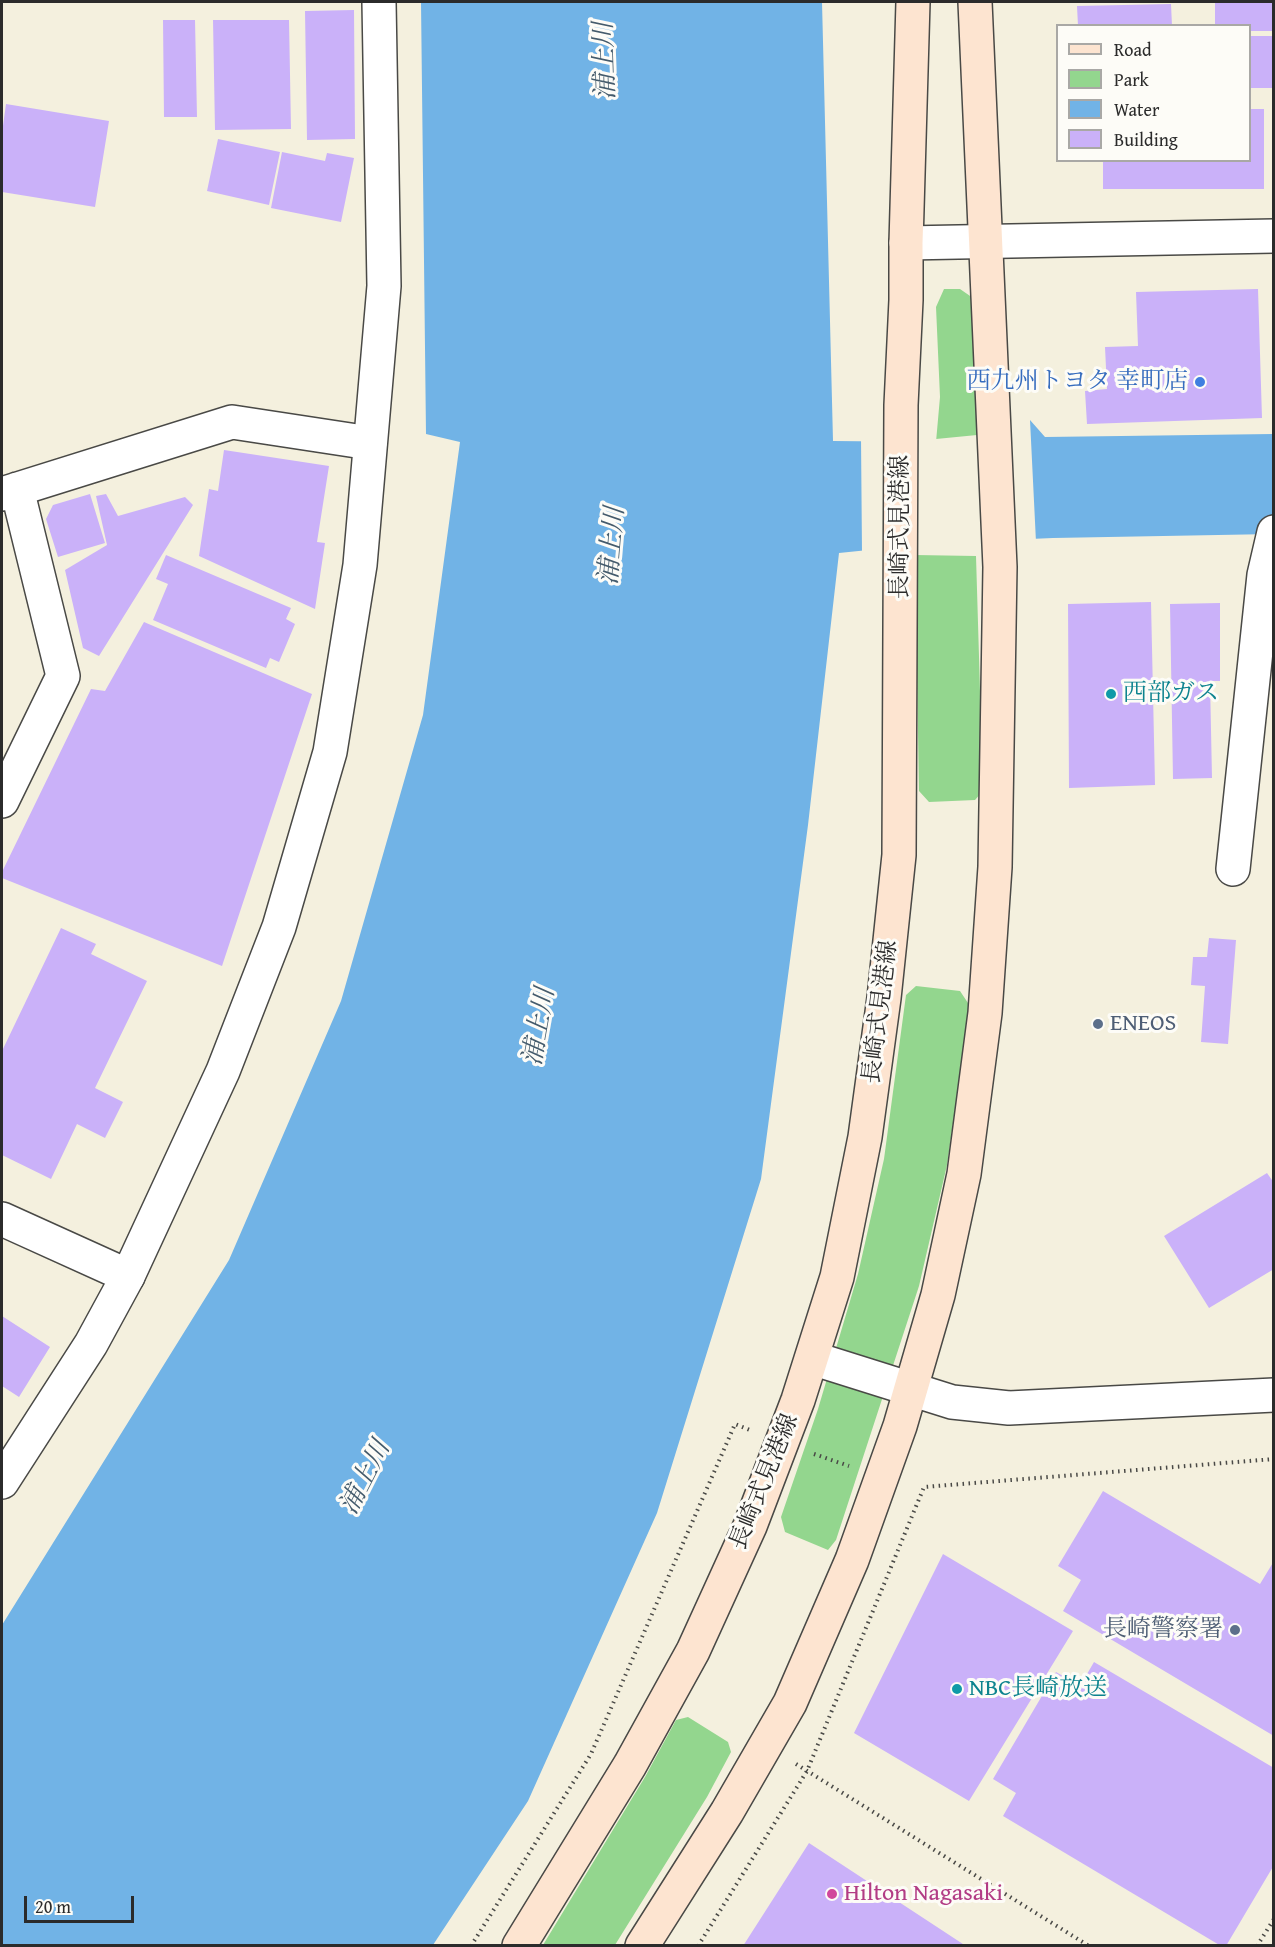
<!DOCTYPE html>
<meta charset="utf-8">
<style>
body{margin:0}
#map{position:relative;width:1275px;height:1947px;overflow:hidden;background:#f4f0de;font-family:"Gentium Book Plus",serif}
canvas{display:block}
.frame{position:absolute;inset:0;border:3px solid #2b2b2b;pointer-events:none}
.legend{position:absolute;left:1056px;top:24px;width:195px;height:138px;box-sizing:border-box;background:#fdfcf7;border:2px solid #a9a8a5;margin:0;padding:8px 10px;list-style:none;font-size:18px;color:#2b2b2b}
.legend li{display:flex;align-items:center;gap:12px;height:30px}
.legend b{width:30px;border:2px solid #a9a8a5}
.scale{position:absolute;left:24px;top:1896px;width:110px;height:27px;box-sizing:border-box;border:3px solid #2b2b2b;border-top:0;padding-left:8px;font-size:18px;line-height:21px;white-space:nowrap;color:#2b2b2b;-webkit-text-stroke:4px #fdfcf7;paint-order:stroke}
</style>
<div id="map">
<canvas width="1275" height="1947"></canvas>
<div class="frame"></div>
<ul class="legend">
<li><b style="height:8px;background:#fde4d0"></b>Road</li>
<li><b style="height:16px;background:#93d68e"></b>Park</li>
<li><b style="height:16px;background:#71b3e6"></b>Water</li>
<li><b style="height:16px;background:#cab1f9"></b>Building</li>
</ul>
<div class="scale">20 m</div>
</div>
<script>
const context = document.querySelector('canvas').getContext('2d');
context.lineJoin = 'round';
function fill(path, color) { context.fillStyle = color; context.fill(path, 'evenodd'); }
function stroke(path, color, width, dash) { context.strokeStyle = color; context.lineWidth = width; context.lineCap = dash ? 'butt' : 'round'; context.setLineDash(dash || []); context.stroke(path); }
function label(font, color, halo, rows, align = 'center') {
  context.font = font + ' "Gentium Book Plus","Noto Serif JP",serif'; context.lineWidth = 6; context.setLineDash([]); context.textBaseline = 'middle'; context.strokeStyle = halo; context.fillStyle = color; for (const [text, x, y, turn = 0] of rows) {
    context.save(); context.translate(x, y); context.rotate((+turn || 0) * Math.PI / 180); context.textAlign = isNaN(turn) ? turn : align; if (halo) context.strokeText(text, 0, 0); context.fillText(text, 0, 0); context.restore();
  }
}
const green = new Path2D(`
 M 944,289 L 960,289 L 973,298 L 978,438 L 936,442 L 940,397 L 936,307 Z
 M 915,555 L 976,556 L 983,791 L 975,800 L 929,802 L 919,791 Z
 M 916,986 L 960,991 L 970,1006 L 947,1165 L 919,1286 L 836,1540 L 828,1550 L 785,1532 L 781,1517 L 818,1409 L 858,1274 L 884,1159 L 906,995 Z
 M 688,1717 L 728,1742 L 731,1752 L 707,1797 L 615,1945 L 543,1945 L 645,1777 L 676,1720 Z`);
const water = new Path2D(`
 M 421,2 L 822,2 L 833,441 L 936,442 L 978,438 L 1030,420 L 1045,437 L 1273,434 L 1273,534 L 1053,538 L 937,543 L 839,553 L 808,825 L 761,1179 L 657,1513 L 528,1801 L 433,1945 L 2,1945 L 2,1625 L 229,1260 L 341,1001 L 423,715 L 460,442 L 426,434 Z`);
const pier = new Path2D(`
 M 1020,420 L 1030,420 L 1036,542 L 937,546 L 862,553 L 861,438 L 936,439 L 977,435 Z`);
const building = new Path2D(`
 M 1215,2 L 1274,2 L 1274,31 L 1250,31 L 1250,26 L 1215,26 Z
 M 1171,4 L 1172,26 L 1078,26 L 1077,6 Z
 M 354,10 L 355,139 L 307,140 L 305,11 Z
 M 163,20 L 195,20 L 197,117 L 164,117 Z
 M 213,20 L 289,20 L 291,129 L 215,130 Z
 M 1250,36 L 1274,36 L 1274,88 L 1250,88 Z
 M 6,104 L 109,121 L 95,207 L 2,192 L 2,133 Z
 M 1250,109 L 1264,109 L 1264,189 L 1103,189 L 1103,160 L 1250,160 Z
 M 218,139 L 280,152 L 269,205 L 207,191 Z
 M 282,152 L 325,161 L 327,153 L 354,158 L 341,222 L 271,208 Z
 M 1258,289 L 1262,418 L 1087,424 L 1085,391 L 1107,389 L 1105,347 L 1138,346 L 1136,292 Z
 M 224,450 L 329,466 L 317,542 L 325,543 L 315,609 L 199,556 L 209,489 L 218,491 Z
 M 90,494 L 105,543 L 58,557 L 46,519 L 53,505 Z
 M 106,494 L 118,516 L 185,497 L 193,505 L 99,656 L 83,648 L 65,570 L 107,545 L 96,496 Z
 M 166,555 L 291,608 L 286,619 L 295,624 L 279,662 L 270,658 L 266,668 L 153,620 L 168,584 L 156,579 Z
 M 1151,602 L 1155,785 L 1069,788 L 1068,604 Z
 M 1220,603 L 1220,681 L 1210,681 L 1212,778 L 1173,779 L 1170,604 Z
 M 144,622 L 312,694 L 222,966 L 2,878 L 2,872 L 91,689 L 105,691 Z
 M 61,928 L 96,944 L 91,954 L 147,981 L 95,1088 L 123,1102 L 105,1138 L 77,1124 L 51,1179 L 2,1155 L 2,1051 Z
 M 1209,938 L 1236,940 L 1228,1044 L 1201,1042 L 1205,986 L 1191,985 L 1193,957 L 1207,957 Z
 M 1267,1173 L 1274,1183 L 1274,1269 L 1209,1308 L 1164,1236 Z
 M 2,1316 L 50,1347 L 19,1397 L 2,1386 Z
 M 1103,1491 L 1260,1584 L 1274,1561 L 1274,1736 L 1063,1611 L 1081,1580 L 1058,1566 Z
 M 943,1554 L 1073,1631 L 969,1801 L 854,1733 Z
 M 1094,1662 L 1274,1768 L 1274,1865 L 1226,1946 L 1221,1946 L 1003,1816 L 1016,1793 L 993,1779 L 1056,1672 L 1080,1686 Z
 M 809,1843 L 966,1946 L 743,1946 Z`);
const path = new Path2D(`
 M 814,1454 L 849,1466
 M 796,1764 L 1089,1946
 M 471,1946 L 591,1754 L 735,1424 L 750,1430
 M 698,1946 L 807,1771 L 924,1487 L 1274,1459
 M 1257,1946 L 1274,1919`);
const minor = new Path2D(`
 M 906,243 L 1274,236
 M 2,494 L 232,422 L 370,443
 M 2,801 L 63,676 L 17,489
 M 1233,869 L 1264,575 L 1274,532
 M 2,1219 L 128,1276`);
const tertiary = new Path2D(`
 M 812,1358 L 952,1402 L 1009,1408 L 1274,1395
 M 2,1482 L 91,1344 L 128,1276 L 223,1071 L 279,927 L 330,752 L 360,565 L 384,286 L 379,2`);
const secondary = new Path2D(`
 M 519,1946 L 630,1765 L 693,1651 L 750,1526 L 798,1400 L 837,1277 L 865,1137 L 884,998 L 899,855 L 901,405 L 906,300 L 906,243 L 913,2
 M 642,1946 L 727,1812 L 790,1703 L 852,1560 L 900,1426 L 938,1295 L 964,1174 L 985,1013 L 995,867 L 1000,567 L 975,2`);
const markers = [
 [1200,382,6,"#3f7fe0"],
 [1111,694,6,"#0f9aa8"],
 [1098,1024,6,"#5c6f8a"],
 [1235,1630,6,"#5c6f8a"],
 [957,1689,6,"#0f9aa8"],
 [832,1894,6,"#d1479c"]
];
const shopNames = [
 ["西九州トヨタ 幸町店",1188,382]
];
const streetNames = [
 ["長崎式見港線",901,527,-90],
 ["長崎式見港線",881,1012,-83],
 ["長崎式見港線",765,1482,-68]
];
const cultureNames = [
 ["西部ガス",1123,694],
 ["NBC長崎放送",969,1689]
];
const serviceNames = [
 ["ENEOS",1110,1024],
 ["長崎警察署",1223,1630,"right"]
];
const hotelNames = [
 ["Hilton Nagasaki",844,1894]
];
const waterNames = [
 ["浦上川",606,61,-92],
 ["浦上川",613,546,-85],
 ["浦上川",540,1027,-80],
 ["浦上川",366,1478,-63]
];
fill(green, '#93d68e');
fill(water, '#71b3e6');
fill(pier, '#f4f0de');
fill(building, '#cab1f9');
stroke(minor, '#494946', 36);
stroke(tertiary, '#494946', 36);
stroke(secondary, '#494946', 36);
stroke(path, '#494946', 4, [1.5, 4.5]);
stroke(minor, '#fff', 33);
stroke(tertiary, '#fff', 33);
stroke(secondary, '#fde4d0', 33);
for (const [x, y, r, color] of markers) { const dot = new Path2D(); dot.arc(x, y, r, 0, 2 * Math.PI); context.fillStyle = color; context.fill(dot); stroke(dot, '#fdfcf7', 2); }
label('24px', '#366cbe', '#fdfcf7', shopNames, 'right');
label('24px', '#2b2b2b', '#fdfcf7', streetNames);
label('24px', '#0d838f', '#fdfcf7', cultureNames, 'left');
label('24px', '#4e5e75', '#fdfcf7', serviceNames, 'left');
label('24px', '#b23c85', '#fdfcf7', hotelNames, 'left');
label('italic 26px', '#445b6c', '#fdfcf7', waterNames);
</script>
